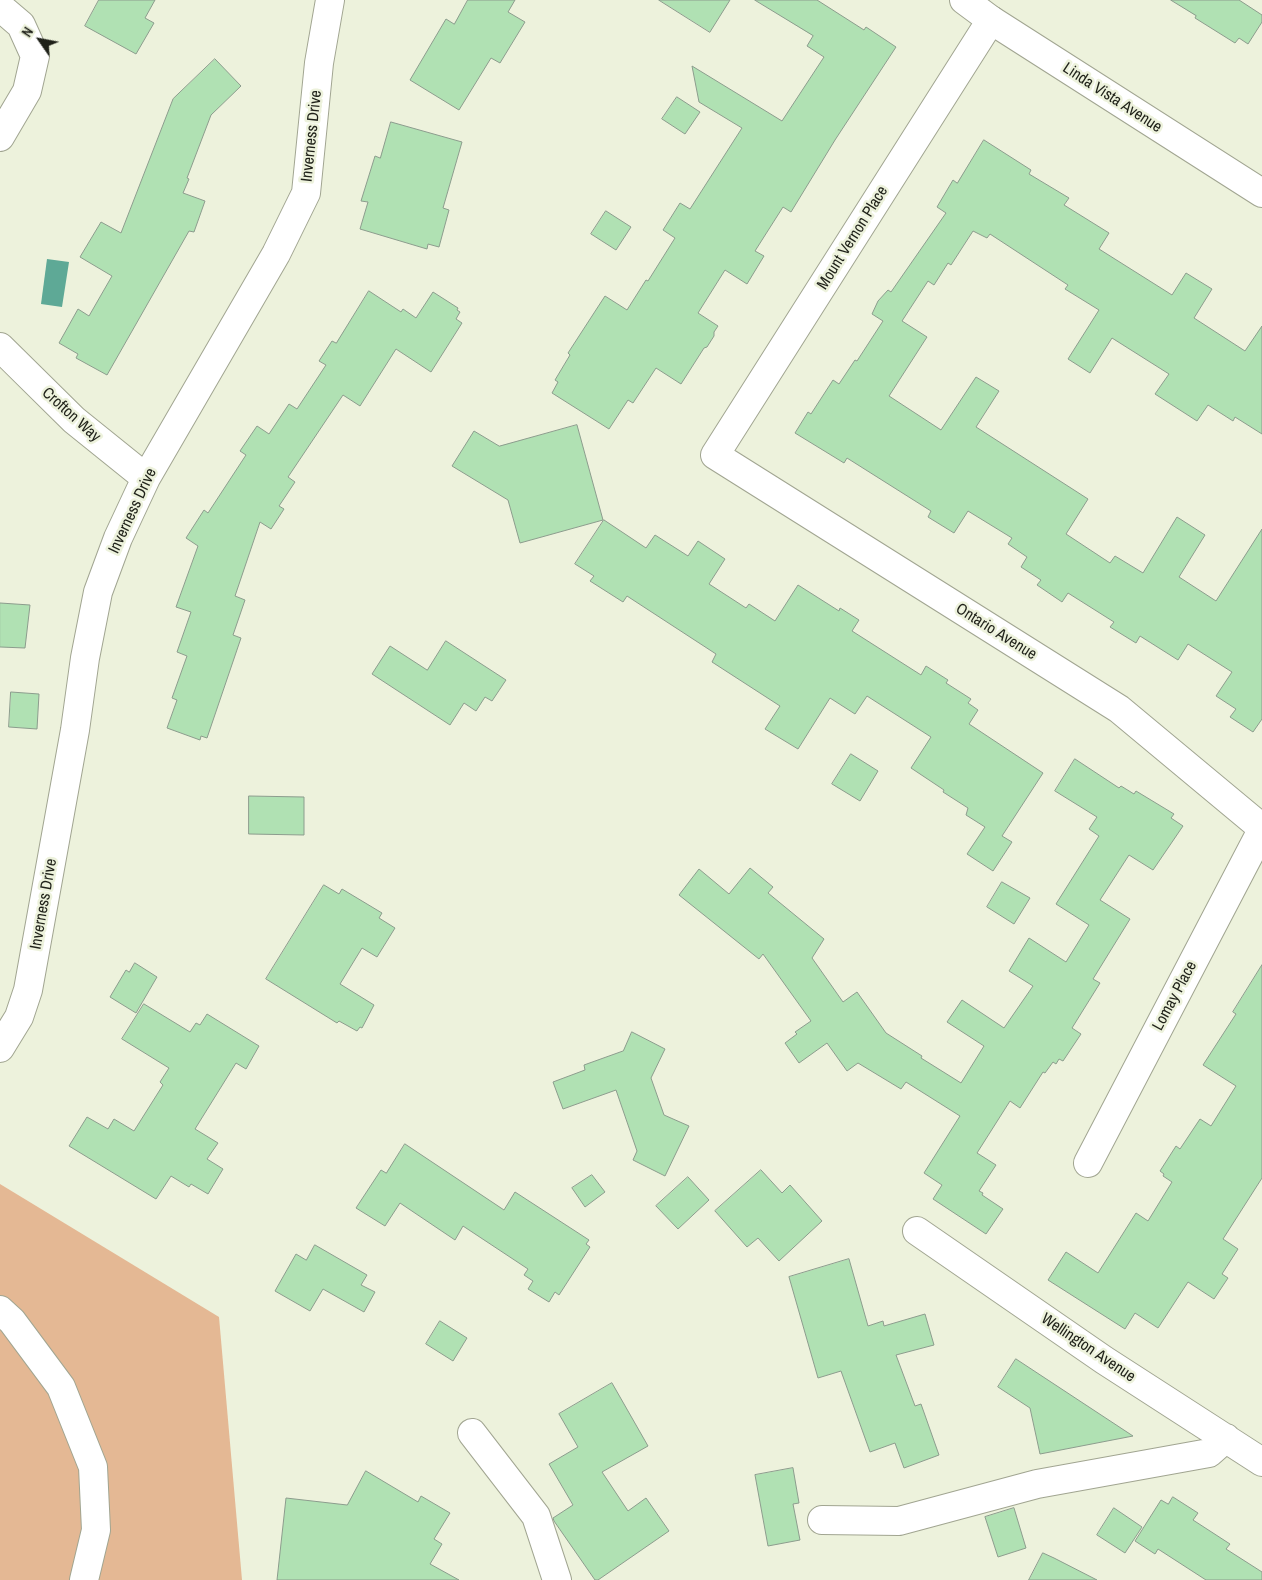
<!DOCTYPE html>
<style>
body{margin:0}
#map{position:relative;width:1262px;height:1580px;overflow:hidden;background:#edf2dc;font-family:"Archivo Narrow",sans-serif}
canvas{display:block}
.north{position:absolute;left:15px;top:15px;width:50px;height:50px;-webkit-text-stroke:4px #edf2dc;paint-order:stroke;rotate:303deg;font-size:14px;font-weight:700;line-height:20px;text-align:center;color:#1f2119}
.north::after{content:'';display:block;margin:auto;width:18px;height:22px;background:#1f2119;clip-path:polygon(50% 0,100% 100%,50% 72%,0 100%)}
</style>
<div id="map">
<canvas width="1262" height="1580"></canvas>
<div class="north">N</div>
</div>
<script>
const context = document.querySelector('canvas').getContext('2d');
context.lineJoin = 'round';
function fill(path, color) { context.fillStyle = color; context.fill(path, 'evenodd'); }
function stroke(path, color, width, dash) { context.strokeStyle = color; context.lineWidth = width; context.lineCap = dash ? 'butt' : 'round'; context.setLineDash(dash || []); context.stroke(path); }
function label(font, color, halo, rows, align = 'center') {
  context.font = font + ' "Archivo Narrow",sans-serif'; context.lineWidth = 5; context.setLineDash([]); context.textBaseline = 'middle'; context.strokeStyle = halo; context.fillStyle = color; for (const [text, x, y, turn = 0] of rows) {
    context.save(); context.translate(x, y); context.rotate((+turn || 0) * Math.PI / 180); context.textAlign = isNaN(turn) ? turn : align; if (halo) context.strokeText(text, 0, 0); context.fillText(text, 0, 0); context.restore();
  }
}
const green = new Path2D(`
 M 0,1184 L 219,1317 L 242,1580 L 0,1580 Z`);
const water = new Path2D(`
 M 47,259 L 69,262 L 62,307 L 41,304 Z`);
const building = new Path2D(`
 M 99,0 L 155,0 L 145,18 L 154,23 L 136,54 L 85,26 Z
 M 468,0 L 515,0 L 508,12 L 525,22 L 500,63 L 491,58 L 459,110 L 410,80 L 446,19 L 454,24 Z
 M 659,0 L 730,0 L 710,32 Z
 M 755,0 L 817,0 L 864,30 L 866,27 L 896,47 L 835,140 L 791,212 L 783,207 L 755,251 L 764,256 L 747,284 L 725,270 L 698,313 L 718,326 L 714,332 L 714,336 L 707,347 L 704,348 L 681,384 L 656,368 L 633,403 L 628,400 L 609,429 L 552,393 L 558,382 L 555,380 L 570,355 L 568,353 L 605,296 L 627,310 L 646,280 L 648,281 L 675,238 L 663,230 L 680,203 L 690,209 L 742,128 L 699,102 L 692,66 L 782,121 L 824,57 L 807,46 L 813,36 Z
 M 1171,0 L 1239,0 L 1262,15 L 1262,22 L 1248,44 L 1239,38 L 1235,43 L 1195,18 L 1196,16 Z
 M 215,59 L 241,86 L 211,115 L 187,178 L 189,179 L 183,193 L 205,201 L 194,232 L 189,231 L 107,375 L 76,358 L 78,354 L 59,343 L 78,309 L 89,316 L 112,276 L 80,257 L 101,222 L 121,233 L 173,99 Z
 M 677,97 L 700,112 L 685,134 L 662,119 Z
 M 391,122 L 462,142 L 443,208 L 449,210 L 439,247 L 428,244 L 427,249 L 360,229 L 368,202 L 361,201 L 375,156 L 380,158 Z
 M 984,140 L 1031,170 L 1029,174 L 1069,198 L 1064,205 L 1109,233 L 1099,249 L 1172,295 L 1186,273 L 1212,289 L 1194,318 L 1245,351 L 1262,326 L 1262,434 L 1235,417 L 1233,421 L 1208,405 L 1197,421 L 1155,394 L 1169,374 L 1112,338 L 1090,373 L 1068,359 L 1099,310 L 1065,289 L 1068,285 L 990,234 L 987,238 L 973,231 L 951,265 L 948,263 L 934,285 L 928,281 L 902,321 L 927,337 L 889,396 L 941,430 L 976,377 L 999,391 L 976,427 L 1088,499 L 1066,534 L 1110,563 L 1115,556 L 1143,573 L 1177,517 L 1205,535 L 1179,577 L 1216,601 L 1262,529 L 1262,719 L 1253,732 L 1230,717 L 1236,709 L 1216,696 L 1232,672 L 1188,644 L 1178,660 L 1140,636 L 1136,643 L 1110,627 L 1114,622 L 1068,593 L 1062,602 L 1037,585 L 1041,580 L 1021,567 L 1027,557 L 1008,544 L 1012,538 L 968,511 L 954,533 L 928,517 L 931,511 L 847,458 L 844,463 L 795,433 L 808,412 L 811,414 L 833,380 L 839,384 L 855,360 L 857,361 L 883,321 L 872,314 L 878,301 L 888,290 L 891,292 L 946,213 L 937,207 L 953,180 L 957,183 Z
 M 606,211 L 631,227 L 616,250 L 591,234 Z
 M 369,291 L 401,312 L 403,309 L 416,318 L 433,292 L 458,308 L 457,310 L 460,312 L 456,319 L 462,323 L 431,372 L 396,349 L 360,406 L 343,395 L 288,477 L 295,482 L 279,506 L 284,509 L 271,529 L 260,522 L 235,596 L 245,600 L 233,635 L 241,638 L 207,738 L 201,736 L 200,740 L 167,728 L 177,700 L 172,698 L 187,656 L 177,652 L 191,612 L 176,607 L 198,546 L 186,538 L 204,510 L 208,513 L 246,455 L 240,451 L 257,426 L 269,434 L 289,404 L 297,409 L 326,365 L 319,361 L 332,341 L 336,343 Z
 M 577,425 L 603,520 L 520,543 L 508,500 L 452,466 L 474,431 L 499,446 Z
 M 604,520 L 646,548 L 655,535 L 688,556 L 698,541 L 725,559 L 709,584 L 746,608 L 749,604 L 775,621 L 798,585 L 839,611 L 840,608 L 859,620 L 852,631 L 921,675 L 926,666 L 948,680 L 946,683 L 971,699 L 968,703 L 978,710 L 969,724 L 1043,773 L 1002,836 L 1012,842 L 993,871 L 967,854 L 985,827 L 966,815 L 968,808 L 943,792 L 944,790 L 911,768 L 931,737 L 867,696 L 855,714 L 830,698 L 798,749 L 765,729 L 780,706 L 712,662 L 716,654 L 627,596 L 623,602 L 590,581 L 594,576 L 575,564 Z
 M 0,603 L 30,605 L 25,648 L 0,647 Z
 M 446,641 L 506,680 L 492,701 L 485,697 L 476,711 L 464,703 L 450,725 L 372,674 L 390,646 L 427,670 Z
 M 11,692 L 39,694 L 37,729 L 9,727 Z
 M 851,754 L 878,771 L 860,801 L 832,784 Z
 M 1075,759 L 1119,788 L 1121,786 L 1134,794 L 1136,791 L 1174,814 L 1171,818 L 1183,826 L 1153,870 L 1129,855 L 1100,900 L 1130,919 L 1093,979 L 1100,983 L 1072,1028 L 1081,1034 L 1063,1061 L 1059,1059 L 1056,1064 L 1053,1062 L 1045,1073 L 1043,1072 L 1020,1108 L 1010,1101 L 977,1153 L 996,1165 L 979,1191 L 983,1193 L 982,1195 L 1003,1209 L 986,1234 L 933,1199 L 942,1185 L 924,1173 L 960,1116 L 906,1082 L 901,1089 L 858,1063 L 847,1071 L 827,1043 L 799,1063 L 785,1043 L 797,1034 L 795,1032 L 811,1021 L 763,954 L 759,959 L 679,895 L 699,869 L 729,894 L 750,868 L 773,887 L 768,893 L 824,939 L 812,958 L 843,1002 L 857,992 L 886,1033 L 922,1056 L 921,1058 L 961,1083 L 984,1046 L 947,1022 L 962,1000 L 1004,1028 L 1033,986 L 1009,971 L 1029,938 L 1066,962 L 1089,925 L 1056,904 L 1099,836 L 1089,829 L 1097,817 L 1055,791 Z
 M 249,796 L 304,797 L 304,835 L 249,834 Z
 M 1002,882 L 1030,898 L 1014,924 L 987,907 Z
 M 324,885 L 339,894 L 342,889 L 382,913 L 379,918 L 395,928 L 377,957 L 362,948 L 340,984 L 374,1005 L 362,1028 L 360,1027 L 357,1031 L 339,1021 L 337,1023 L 266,979 Z
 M 135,963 L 157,977 L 136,1013 L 110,997 L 126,970 L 129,972 Z
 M 1262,965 L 1262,1178 L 1223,1239 L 1238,1249 L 1222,1274 L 1228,1278 L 1214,1299 L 1188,1282 L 1158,1328 L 1135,1313 L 1125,1329 L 1048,1280 L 1066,1252 L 1098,1273 L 1136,1213 L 1148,1221 L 1172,1182 L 1163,1176 L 1164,1174 L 1160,1171 L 1176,1146 L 1180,1149 L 1200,1119 L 1211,1126 L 1236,1086 L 1203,1065 L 1236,1014 L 1233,1012 Z
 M 144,1004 L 190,1032 L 196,1023 L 200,1025 L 207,1014 L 259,1046 L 246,1069 L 236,1063 L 195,1129 L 218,1143 L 207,1159 L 223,1169 L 208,1194 L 191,1184 L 189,1187 L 171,1176 L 156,1199 L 69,1146 L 87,1117 L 108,1129 L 114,1119 L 134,1131 L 163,1085 L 160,1082 L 169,1068 L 122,1039 Z
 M 632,1032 L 665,1049 L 651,1078 L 664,1115 L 689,1126 L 665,1176 L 633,1160 L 637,1151 L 616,1090 L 563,1109 L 553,1082 L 585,1070 L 584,1065 L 623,1051 Z
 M 405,1144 L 504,1210 L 515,1192 L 589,1240 L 586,1244 L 590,1247 L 559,1295 L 555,1292 L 549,1302 L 528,1289 L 533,1281 L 524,1275 L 528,1269 L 463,1226 L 455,1240 L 400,1203 L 385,1226 L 356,1208 L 381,1170 L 386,1173 Z
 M 761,1170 L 782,1193 L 790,1185 L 822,1221 L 779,1261 L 758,1238 L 747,1247 L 715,1211 Z
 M 592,1175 L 605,1192 L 585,1207 L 572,1188 Z
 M 688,1177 L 709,1200 L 678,1229 L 656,1206 Z
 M 315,1245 L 367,1275 L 361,1285 L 375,1292 L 364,1312 L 323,1289 L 310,1311 L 275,1291 L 296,1254 L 306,1260 Z
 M 849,1259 L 868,1326 L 883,1321 L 884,1326 L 925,1314 L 934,1345 L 896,1355 L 915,1406 L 921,1404 L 939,1455 L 904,1468 L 895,1443 L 870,1452 L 841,1371 L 818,1378 L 789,1277 Z
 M 440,1321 L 467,1338 L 453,1361 L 426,1344 Z
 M 1016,1359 L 1133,1436 L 1040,1454 L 1030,1408 L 998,1387 Z
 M 612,1383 L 648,1446 L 602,1472 L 628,1511 L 646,1498 L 669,1531 L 598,1580 L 595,1580 L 554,1521 L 553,1518 L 573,1505 L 549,1464 L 578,1447 L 559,1414 Z
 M 793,1468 L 799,1503 L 793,1504 L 800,1540 L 768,1546 L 755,1475 Z
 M 366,1471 L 418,1502 L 421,1496 L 450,1513 L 434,1539 L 442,1544 L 430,1564 L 459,1580 L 277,1580 L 286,1498 L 347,1505 Z
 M 1173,1497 L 1198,1513 L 1193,1520 L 1230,1544 L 1226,1549 L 1262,1572 L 1262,1580 L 1206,1580 L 1158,1549 L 1155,1554 L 1135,1541 L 1161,1500 L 1168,1504 Z
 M 1014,1508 L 1026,1548 L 998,1557 L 985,1517 Z
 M 1114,1508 L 1142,1527 L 1125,1553 L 1097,1535 Z
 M 1043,1553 L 1054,1558 L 1097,1580 L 1029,1580 Z`);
const minor = new Path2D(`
 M 0,7 L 21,25 L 35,56 L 27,91 L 0,137
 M 991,20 L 715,455 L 1119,709 L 1262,828
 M 0,347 L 74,420 L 146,478
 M 0,1048 L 19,1017 L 28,990 L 75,730 L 85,658 L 98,592 L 118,538 L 146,478 L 276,254 L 306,193 L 319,63 L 330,0
 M 1088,1163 L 1262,830
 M 917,1231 L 1104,1360 L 1262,1462
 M 0,1310 L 12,1321 L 61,1387 L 93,1467 L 96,1530 L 84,1580
 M 472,1433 L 536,1516 L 557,1580
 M 822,1520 L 899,1521 L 1037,1484 L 1209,1453 L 1226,1438`);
const major = new Path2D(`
 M 964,0 L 991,20 L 1262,193`);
const streetNames = [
 ["Linda Vista Avenue",1112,98,33],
 ["Inverness Drive",312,136,-84],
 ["Mount Vernon Place",853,238,-58],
 ["Crofton Way",71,415,42],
 ["Inverness Drive",133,511,-65],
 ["Ontario Avenue",996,632,32],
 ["Inverness Drive",44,904,-80],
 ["Lomay Place",1175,996,-62],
 ["Wellington Avenue",1088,1348,34]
];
fill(green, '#e4b894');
fill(water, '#5ea996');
fill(building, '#b0e1b3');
stroke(building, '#8c9c8d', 1);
stroke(minor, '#a1a591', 30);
stroke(major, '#a1a591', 30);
stroke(minor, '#fff', 28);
stroke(major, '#fff', 28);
label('16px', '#1f2119', '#edf2dc', streetNames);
</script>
